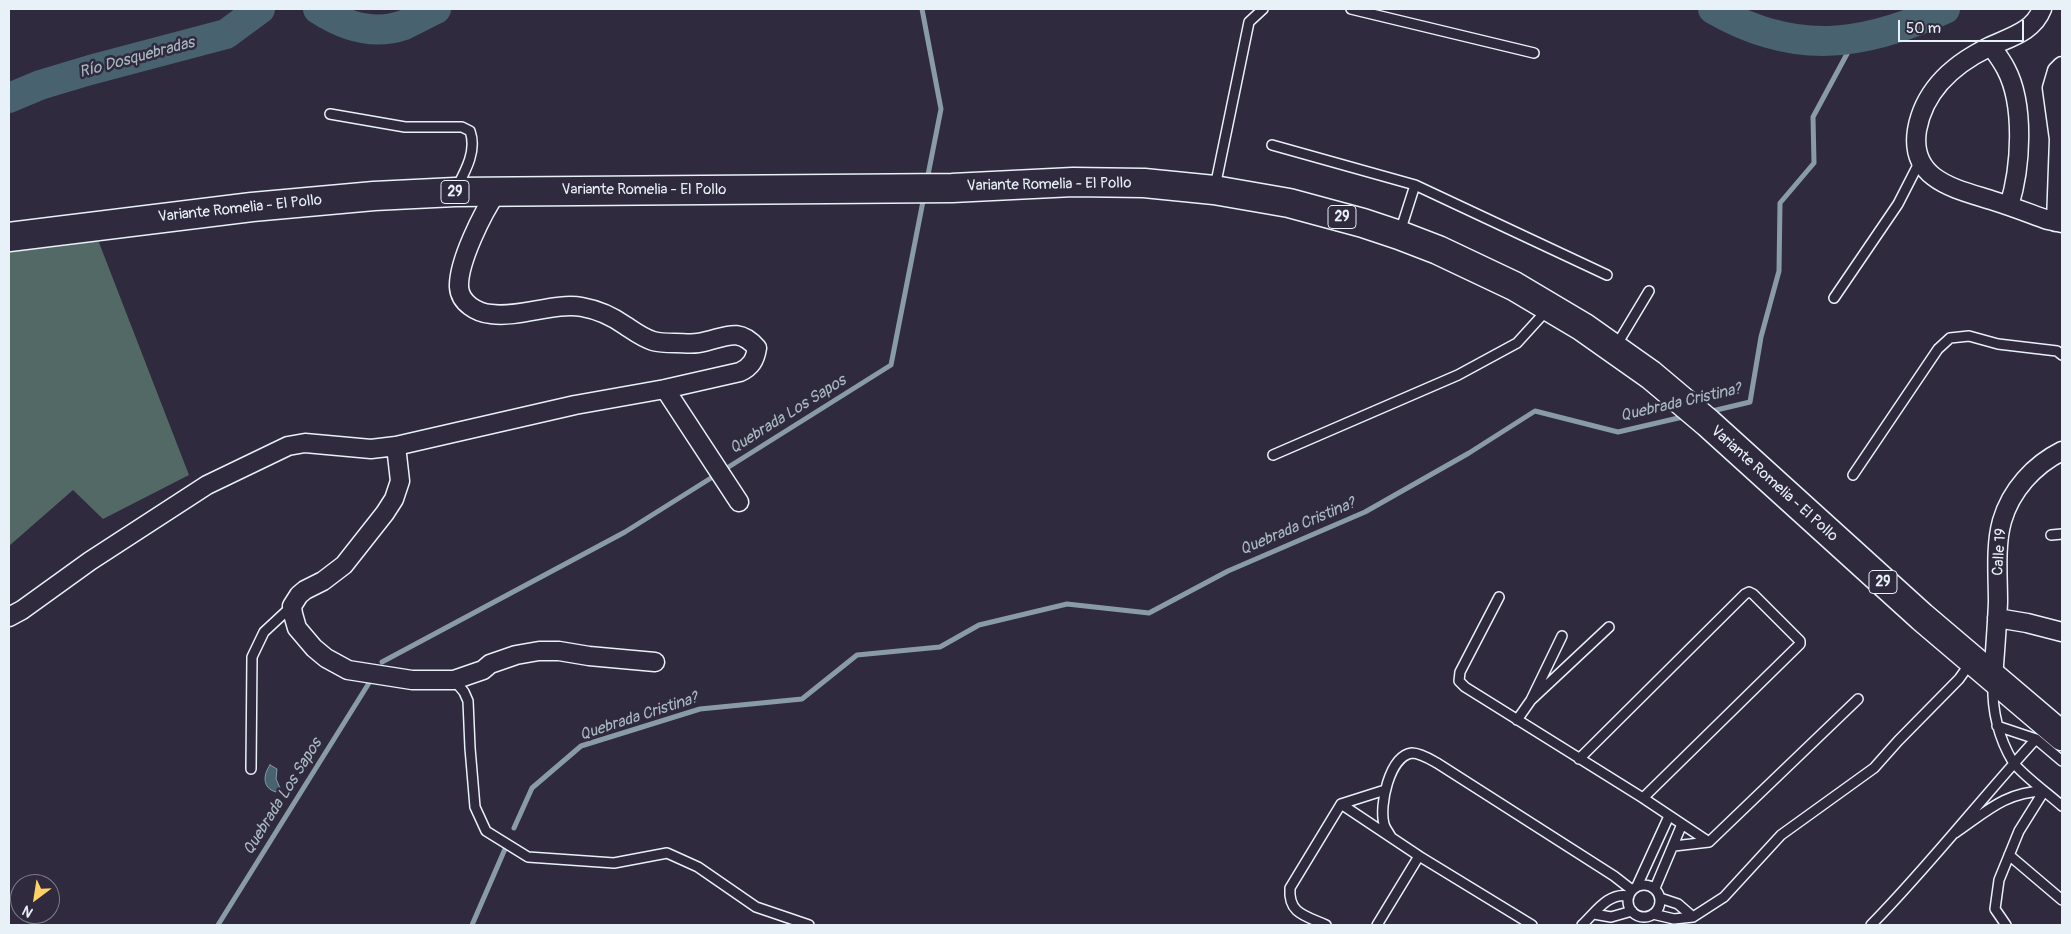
<!DOCTYPE html>
<meta charset="utf-8">
<style>
body{margin:0}
#map{position:relative;width:2071px;height:934px;overflow:hidden;background:#2f2a3d;font-family:Pangolin,sans-serif}
canvas{display:block}
.frame{position:absolute;inset:0;border:10px solid #e8f1f8;pointer-events:none}
.north{position:absolute;left:10px;top:874px;width:50px;height:50px;box-sizing:border-box;background:#2f2a3d;border:1px solid #797a88;border-radius:50%;rotate:211deg;font-size:14px;font-weight:700;line-height:20px;text-align:center;color:#e8f1f8}
.north::after{content:'';display:block;margin:auto;width:18px;height:22px;background:#ffd166;clip-path:polygon(50% 0,100% 100%,50% 72%,0 100%)}
.scale{position:absolute;left:1898px;top:20px;width:126px;height:22px;box-sizing:border-box;border:2px solid #e8f1f8;border-top:0;padding-left:6px;font-size:15px;line-height:18px;white-space:nowrap;color:#e8f1f8;-webkit-text-stroke:4px #2f2a3d;paint-order:stroke}
</style>
<div id="map">
<canvas width="2071" height="934"></canvas>
<div class="frame"></div>
<div class="north">N</div>
<div class="scale">50 m</div>
</div>
<script>
const context = document.querySelector('canvas').getContext('2d');
context.lineJoin = 'round';
function fill(path, color) { context.fillStyle = color; context.fill(path, 'evenodd'); }
function stroke(path, color, width, dash) { context.strokeStyle = color; context.lineWidth = width; context.lineCap = dash ? 'butt' : 'round'; context.setLineDash(dash || []); context.stroke(path); }
function label(font, color, halo, rows, align = 'center') {
  context.font = font + ' Pangolin,sans-serif'; context.lineWidth = 5; context.setLineDash([]); context.textBaseline = 'middle'; context.strokeStyle = halo; context.fillStyle = color; for (const [text, x, y, turn = 0] of rows) {
    context.save(); context.translate(x, y); context.rotate((+turn || 0) * Math.PI / 180); context.textAlign = isNaN(turn) ? turn : align; if (halo) context.strokeText(text, 0, 0); context.fillText(text, 0, 0); context.restore();
  }
}
const green = new Path2D(`
 M 98,240 L 189,475 L 103,519 L 73,490 L 9,546 L 9,250 Z`);
const water = new Path2D(`
 M 270,765 L 277,769 L 276,779 L 280,788 L 276,792 C 262,788 263,775 270,765 Z`);
const stream = new Path2D(`
 M 922,9 L 941,109 L 927,180
 M 1708,412 L 1750,402 L 1761,337 L 1779,271 L 1780,203 L 1814,163 L 1813,117 L 1855,39
 M 382,662 L 625,532 L 891,365 L 924,196
 M 514,828 L 532,788 L 581,746 L 700,709 L 802,699 L 857,655 L 940,647 L 979,625 L 1067,604 L 1149,613 L 1228,571 L 1365,512 L 1469,453 L 1535,411 L 1618,432 L 1687,416
 M 218,925 L 369,683
 M 472,925 L 505,849`);
const river = new Path2D(`
 M 318,9 C 344,26 373,36 404,25 C 415,20 425,14 436,9
 M 1713,9 C 1794,56 1863,47 1945,9
 M 9,98 L 40,85 L 90,70 L 226,34 L 260,9`);
const service = new Path2D(`
 M 1351,9 L 1534,53
 M 330,114 L 405,127 L 462,127 L 470,131 C 477,150 466,170 457,187
 M 1272,145 L 1415,185 L 1607,275
 M 1215,187 L 1249,22 L 1263,9
 M 1400,232 L 1415,185
 M 1834,298 L 1898,204 L 1920,161
 M 1616,346 L 1649,291
 M 1273,455 L 1458,375 L 1517,343 L 1547,310
 M 1853,475 L 1938,349 L 1950,338 L 1969,336 L 1998,344 L 2057,351 L 2062,355
 M 2051,535 L 2062,534
 M 1499,597 L 1460,672 L 1459,681 L 1465,687 L 1643,798 L 1709,842
 M 454,680 L 464,692 L 468,701 L 470,748 L 475,807 L 486,831 L 528,857 L 614,863 L 667,853 L 698,867 L 756,907 L 809,925
 M 1993,685 C 1992,711 1999,739 2013,762 C 2020,773 2051,796 2062,806
 M 1531,700 L 1609,627
 M 1517,720 L 1531,700 L 1562,636
 M 1997,726 L 2036,739 L 2062,761
 M 1579,759 L 1745,594 L 1749,592 L 1753,594 L 1800,641 L 1800,644 L 1643,798
 M 251,769 L 252,657 L 264,632 L 292,606
 M 1341,804 L 1419,856 L 1532,925
 M 1955,833 C 1986,812 2005,792 2044,791 L 2019,831 L 1999,880 L 1995,909 L 2006,925
 M 1391,837 C 1389,833 1385,828 1384,824 C 1379,806 1389,756 1412,753 C 1420,753 1430,759 1437,763 L 1614,876 L 1632,890
 M 1674,846 L 1709,842 L 1858,699
 M 2009,855 L 2062,900
 M1628 901a16 16 0 1 1 32 0a16 16 0 1 1-32 0Z
 M 1637,886 L 1669,816
 M 1655,888 L 1682,824
 M 1660,898 L 1678,904 L 1693,917
 M 1594,914 L 1611,917 L 1632,911
 M 1653,914 L 1674,919 L 1693,917 L 1724,897 L 1781,835 L 1874,768 L 1898,741 L 1959,679 L 1971,662
 M 1326,925 C 1306,916 1288,914 1290,888 L 1341,804 L 1385,790
 M 1377,925 L 1419,856
 M 1582,925 C 1596,912 1608,892 1629,896
 M 1871,925 C 1929,866 1980,800 2036,739`);
const minor = new Path2D(`
 M 2042,9 C 2033,32 2010,37 1989,47 C 1954,64 1924,90 1917,130 C 1909,181 1957,189 1994,201 C 2013,207 2031,214 2048,220 L 2062,223
 M 1991,46 C 1996,53 2002,61 2006,69 C 2025,105 2021,168 2009,206
 M 2056,222 L 2059,139 L 2052,88 L 2057,71 L 2062,66
 M 665,389 L 739,502
 M 396,446 L 400,481 L 394,499 L 385,513 L 344,565 L 323,581 L 305,590 L 299,595 L 292,606 L 293,614 L 297,628 L 314,648 L 326,658 L 348,670 L 412,680 L 454,680 L 483,670 L 490,664 L 516,655 L 539,651 L 559,651 L 589,656 L 655,662
 M 9,617 L 22,610 L 90,561 L 207,485 L 288,446 L 305,443 L 371,449 L 396,446 L 575,405 L 665,389 L 740,372 C 751,367 755,360 757,348 C 737,325 724,339 698,343 C 691,344 683,343 675,343 C 668,343 660,343 653,341 C 643,338 635,332 626,326 C 612,316 599,310 582,307 C 555,302 520,318 491,314 C 477,313 460,303 459,287 C 458,262 483,212 497,192
 M 1997,618 L 2027,623 L 2062,632
 M 1993,678 C 1995,652 1997,627 1998,602 C 1998,576 1995,546 2002,521 C 2011,490 2034,465 2062,451`);
const trunk = new Path2D(`
 M 9,237 L 252,207 L 374,196 L 455,192 L 952,188 L 1073,182 L 1144,183 L 1214,190 L 1289,203 L 1363,223 L 1399,235 L 1438,250 L 1514,286 L 1583,327 L 1651,375 L 1708,423 L 1922,617 L 2062,736`);
const shields = [
 [455,192,28],
 [1342,217,28],
 [1883,582,28]
];
const shieldNames = [
 ["29",455,192],
 ["29",1342,217],
 ["29",1883,582]
];
const streetNames = [
 ["Variante Romelia - El Pollo",1049,185,-1],
 ["Variante Romelia - El Pollo",644,190],
 ["Variante Romelia - El Pollo",240,209,-6],
 ["Variante Romelia - El Pollo",1774,484,42],
 ["Calle 19",2000,552,-86]
];
const waterNames = [
 ["Río Dosquebradas",137,58,-15],
 ["Quebrada Cristina?",1681,403,-13],
 ["Quebrada Los Sapos",788,415,-32],
 ["Quebrada Cristina?",1298,527,-23],
 ["Quebrada Cristina?",639,717,-18],
 ["Quebrada Los Sapos",283,797,-58]
];
fill(green, '#536965');
fill(water, '#496270');
stroke(water, '#899ba6', 1);
stroke(stream, '#899ba6', 5);
stroke(river, '#496270', 30);
stroke(service, '#e8f1f8', 12);
stroke(minor, '#e8f1f8', 21);
stroke(trunk, '#e8f1f8', 31);
stroke(service, '#2f2a3d', 9);
stroke(minor, '#2f2a3d', 18);
stroke(trunk, '#2f2a3d', 28);
for (const [x, y, w] of shields) { const box = new Path2D(); box.roundRect(x - w / 2, y - 11.5, w, 23, 4); context.fillStyle = '#2f2a3d'; context.fill(box); stroke(box, '#e8f1f8', 1); }
label('bold 14px', '#e8f1f8', null, shieldNames);
label('15px', '#e8f1f8', '#2f2a3d', streetNames);
label('italic 16px', '#a8b8c2', '#2f2a3d', waterNames);
</script>
